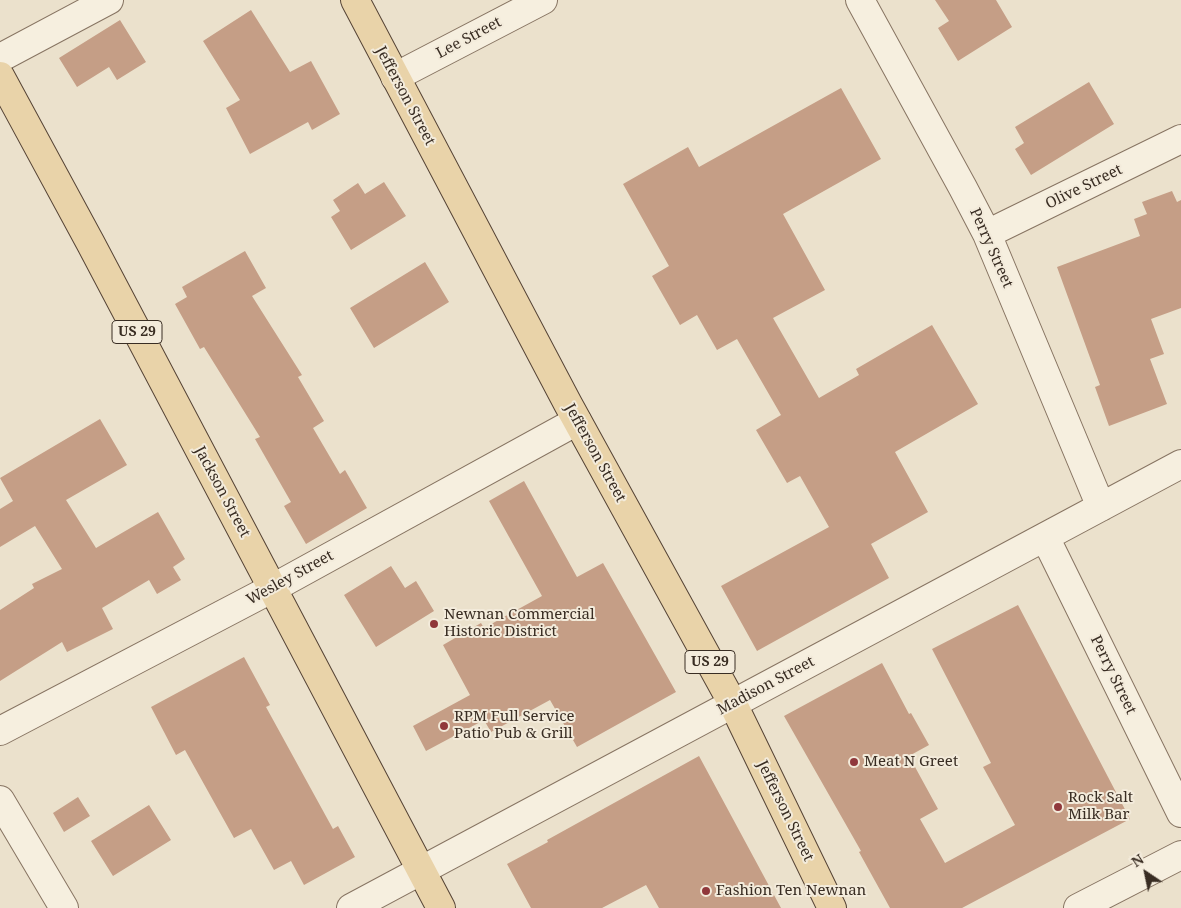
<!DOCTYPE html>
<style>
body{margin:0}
#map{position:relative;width:1181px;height:908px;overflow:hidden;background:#ebe1cc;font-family:"Noto Serif",serif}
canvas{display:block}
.north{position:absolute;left:1121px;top:848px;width:50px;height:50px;-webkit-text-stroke:4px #f3ebdb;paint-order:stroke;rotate:326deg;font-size:14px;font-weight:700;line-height:20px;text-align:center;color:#392d23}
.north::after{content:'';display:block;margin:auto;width:18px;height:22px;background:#392d23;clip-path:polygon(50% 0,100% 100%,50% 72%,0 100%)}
</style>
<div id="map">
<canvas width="1181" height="908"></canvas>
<div class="north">N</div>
</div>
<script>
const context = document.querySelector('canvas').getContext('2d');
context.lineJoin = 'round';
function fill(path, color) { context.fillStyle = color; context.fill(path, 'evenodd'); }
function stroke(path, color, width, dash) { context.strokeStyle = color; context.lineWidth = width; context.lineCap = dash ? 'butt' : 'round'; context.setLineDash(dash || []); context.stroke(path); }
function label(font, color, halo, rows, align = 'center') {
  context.font = font + ' "Noto Serif",serif'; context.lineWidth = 4; context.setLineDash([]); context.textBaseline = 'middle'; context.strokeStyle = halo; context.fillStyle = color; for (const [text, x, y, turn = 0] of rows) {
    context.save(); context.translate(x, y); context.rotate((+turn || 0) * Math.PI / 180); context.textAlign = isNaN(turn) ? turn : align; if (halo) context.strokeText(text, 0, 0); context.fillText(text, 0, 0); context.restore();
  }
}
const building = new Path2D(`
 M 935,0 L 996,0 L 1012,27 L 958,61 L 938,28 L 949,21 Z
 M 251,10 L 290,72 L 311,61 L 340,114 L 312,130 L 308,122 L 250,154 L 226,108 L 240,100 L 203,41 Z
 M 120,20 L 146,62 L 117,80 L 109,67 L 77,87 L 59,58 Z
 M 1089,82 L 1114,124 L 1031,175 L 1015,149 L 1024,143 L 1015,127 Z
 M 841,88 L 881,159 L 783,214 L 825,290 L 773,318 L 819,398 L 859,375 L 856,369 L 932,325 L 978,404 L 895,452 L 928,512 L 871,544 L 889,578 L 757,651 L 721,586 L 829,527 L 800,476 L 787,483 L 756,430 L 781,415 L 737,339 L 717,350 L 697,315 L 680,325 L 652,276 L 669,266 L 623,184 L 688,147 L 699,167 Z
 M 384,182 L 406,216 L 351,250 L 331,217 L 340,211 L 333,200 L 358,183 L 365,194 Z
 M 1172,191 L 1177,202 L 1181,200 L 1181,308 L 1151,319 L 1164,354 L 1150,359 L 1167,404 L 1109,426 L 1095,387 L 1100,385 L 1057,267 L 1140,236 L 1134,219 L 1147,214 L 1142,202 Z
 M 245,251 L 266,288 L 252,296 L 302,375 L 298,377 L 324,421 L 313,428 L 340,474 L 345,470 L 367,508 L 306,544 L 284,506 L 291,502 L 255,439 L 260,437 L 204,347 L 200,349 L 175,304 L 187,297 L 182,287 Z
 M 425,262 L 449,302 L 374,348 L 350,308 Z
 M 100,419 L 127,465 L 66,500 L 96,548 L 158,512 L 185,559 L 173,567 L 181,580 L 157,594 L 149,580 L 102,608 L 113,629 L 67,652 L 62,642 L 0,681 L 0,610 L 34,588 L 32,584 L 62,569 L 35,526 L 0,547 L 0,509 L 13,501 L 0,478 Z
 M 524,481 L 577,577 L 603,563 L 676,692 L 577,747 L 550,700 L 491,732 L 484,720 L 426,751 L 413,726 L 470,695 L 443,645 L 481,623 L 484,628 L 542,596 L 489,501 Z
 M 391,566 L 405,588 L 416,581 L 434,611 L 376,647 L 344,595 Z
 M 1018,605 L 1130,819 L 962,908 L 890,908 L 859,852 L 861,851 L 784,716 L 882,663 L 909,714 L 911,713 L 929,745 L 909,756 L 938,809 L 920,819 L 945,863 L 1015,825 L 983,767 L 991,763 L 932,649 Z
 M 244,657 L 270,705 L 266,707 L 333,829 L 338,826 L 355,857 L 304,885 L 291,861 L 274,870 L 251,829 L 234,838 L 185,750 L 176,755 L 151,707 Z
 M 699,756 L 781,908 L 659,908 L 646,885 L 602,908 L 531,908 L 507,864 L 548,842 L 547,840 Z
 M 78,797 L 90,816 L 64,832 L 53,813 Z
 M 149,805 L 171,840 L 113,876 L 91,841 Z`);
const minor = new Path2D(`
 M 860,0 L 963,188 L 987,234 L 1101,507
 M 0,58 L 109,0
 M 395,77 L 543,0
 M 987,234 L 1181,139
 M 1045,537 L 1181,813
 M 0,731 L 273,588 L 577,421
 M 0,800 L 64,908
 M 351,908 L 1181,464
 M 1078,908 L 1181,855`);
const major = new Path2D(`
 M 355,0 L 568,404 L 733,704 L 832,908
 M 0,76 L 91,244 L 441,908`);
const markers = [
 [434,624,5,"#90383b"],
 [444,726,5,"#90383b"],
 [854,762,5,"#90383b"],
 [1058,807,5,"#90383b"],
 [706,891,5,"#90383b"]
];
const shields = [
 [137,332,50],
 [710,662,50]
];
const shieldNames = [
 ["US 29",137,332],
 ["US 29",710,662]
];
const streetNames = [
 ["Lee Street",469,38,-28],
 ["Jefferson Street",405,96,62],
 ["Olive Street",1084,187,-26],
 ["Perry Street",991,248,66],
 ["Jefferson Street",595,453,61],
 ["Jackson Street",222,492,62],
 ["Wesley Street",290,578,-29],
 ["Perry Street",1113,675,64],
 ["Madison Street",766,686,-28],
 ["Jefferson Street",785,811,64]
];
const poiNames = [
 ["Newnan Commercial",444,615],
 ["Historic District",444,632],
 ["RPM Full Service",454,717],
 ["Patio Pub & Grill",454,734],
 ["Meat N Greet",864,762],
 ["Rock Salt",1068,798],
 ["Milk Bar",1068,815],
 ["Fashion Ten Newnan",716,891]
];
fill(building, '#c59e86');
stroke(minor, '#877462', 30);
stroke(major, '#554335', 30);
stroke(minor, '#f6efdf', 28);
stroke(major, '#e9d3a9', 28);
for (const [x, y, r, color] of markers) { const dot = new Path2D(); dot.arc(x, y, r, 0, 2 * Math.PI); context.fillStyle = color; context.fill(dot); stroke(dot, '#f3ebdb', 2); }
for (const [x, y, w] of shields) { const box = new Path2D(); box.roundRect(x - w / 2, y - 11.5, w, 23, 4); context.fillStyle = '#f3ebdb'; context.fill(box); stroke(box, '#392d23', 1); }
label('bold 14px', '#392d23', null, shieldNames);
label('15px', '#392d23', '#f3ebdb', streetNames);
label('15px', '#392d23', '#f3ebdb', poiNames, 'left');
</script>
